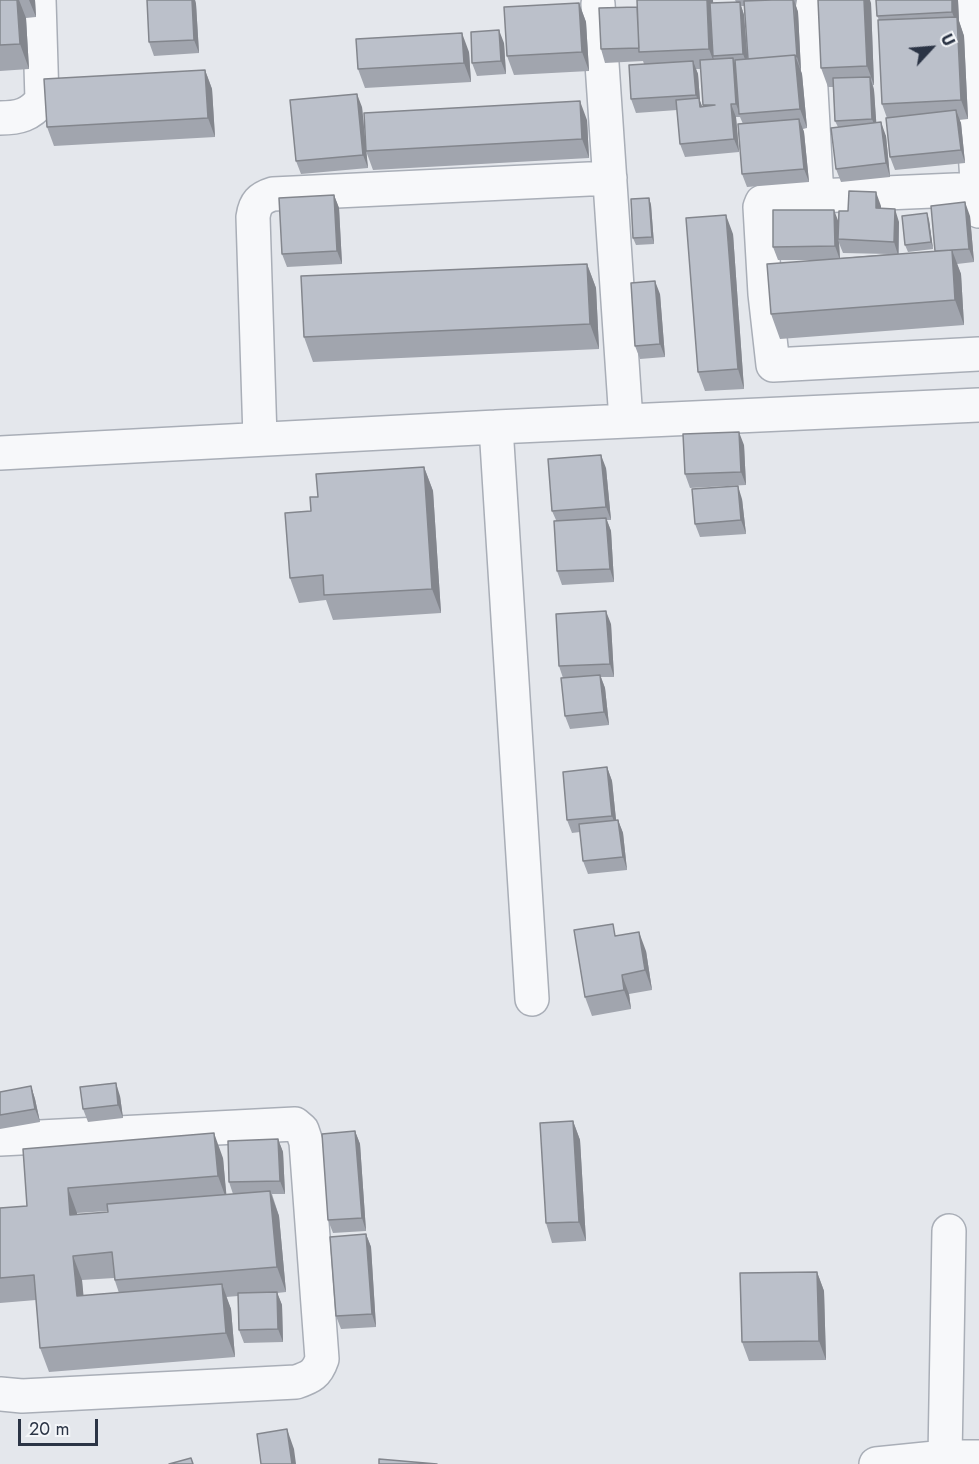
<!DOCTYPE html>
<style>
body{margin:0}
#map{position:relative;width:979px;height:1464px;overflow:hidden;background:#e4e7ec;font-family:Jost,sans-serif}
canvas{display:block}
.north{position:absolute;left:901px;top:18px;width:60px;height:60px;-webkit-text-stroke:4px #f4f6f9;paint-order:stroke;rotate:64deg;font-size:16px;font-weight:700;line-height:24px;text-align:center;color:#2b3445}
.north::after{content:'';display:block;margin:auto;width:21px;height:27px;background:#2b3445;clip-path:polygon(50% 0,100% 100%,50% 72%,0 100%)}
.scale{position:absolute;left:18px;top:1419px;width:80px;height:27px;box-sizing:border-box;border:3px solid #2b3445;border-top:0;padding-left:8px;font-size:18px;line-height:21px;white-space:nowrap;color:#2b3445;-webkit-text-stroke:4px #f4f6f9;paint-order:stroke}
</style>
<div id="map">
<canvas width="979" height="1464"></canvas>
<div class="north">U</div>
<div class="scale">20 m</div>
</div>
<script>
const context = document.querySelector('canvas').getContext('2d');
context.lineJoin = 'round';
function stroke(path, color, width, dash) { context.strokeStyle = color; context.lineWidth = width; context.lineCap = dash ? 'butt' : 'round'; context.setLineDash(dash || []); context.stroke(path); }
function fill(path, color) { context.fillStyle = color; context.fill(path, 'evenodd'); }
const minor = new Path2D(`
 M 806,0 L 817,197
 M 965,0 L 979,211
 M 598,4 L 626,421
 M 0,118 C 19,118 30,115 42,100 L 39,0
 M 979,189 L 770,198 L 762,202 L 760,207 L 765,294 L 773,365 L 979,354
 M 496,427 L 532,999
 M 260,438 L 253,217 C 255,203 260,198 273,194 L 610,178
 M 0,453 L 496,427 L 979,405
 M 0,1139 L 295,1124 L 302,1130 L 306,1142 L 322,1359 C 317,1374 311,1377 296,1382 L 22,1396 L 0,1394
 M 945,1457 L 979,1457
 M 876,1464 L 945,1457 L 949,1231`);
const wall = new Path2D(`
 M 0,0 L 35,0 L 36,17 L 26,18 L 29,69 L 0,71 Z
 M 147,0 L 195,0 L 196,4 L 199,53 L 154,56 L 149,42 Z
 M 713,0 L 713,3 L 736,2 L 735,0 L 797,0 L 796,6 L 798,12 L 801,71 L 802,74 L 807,128 L 803,129 L 804,132 L 809,182 L 747,187 L 742,174 L 743,124 L 740,117 L 736,117 L 739,152 L 685,157 L 680,144 L 677,110 L 636,113 L 631,99 L 644,64 L 643,61 L 605,63 L 601,49 L 637,7 ZM 741,6 L 744,6 L 748,59 L 744,15 ZM 696,69 L 701,69 L 704,106 L 702,107 L 700,101 L 698,74 Z
 M 876,0 L 958,0 L 959,21 L 964,36 L 968,119 L 959,120 L 961,123 L 965,163 L 895,170 L 890,157 L 887,118 L 882,104 L 879,20 L 877,16 Z
 M 579,3 L 586,22 L 589,71 L 514,75 L 507,56 Z
 M 871,3 L 874,85 L 873,85 L 874,90 L 876,123 L 886,136 L 890,177 L 841,182 L 836,169 L 838,127 L 835,121 L 833,87 L 828,87 L 821,68 Z
 M 504,43 L 506,74 L 477,76 L 472,63 Z
 M 469,52 L 471,82 L 365,88 L 358,69 Z
 M 205,70 L 212,89 L 215,137 L 54,146 L 47,127 Z
 M 362,107 L 366,150 L 587,120 L 589,158 L 373,170 L 366,151 L 368,168 L 301,174 L 296,161 Z
 M 334,195 L 339,208 L 342,264 L 287,267 L 282,254 Z
 M 649,198 L 651,205 L 654,244 L 636,245 L 633,238 Z
 M 881,206 L 881,208 L 899,222 L 899,254 L 935,251 L 970,216 L 974,262 L 957,264 L 961,274 L 964,325 L 780,339 L 771,314 L 817,260 L 778,260 L 773,247 L 839,222 L 848,211 ZM 839,243 L 843,253 L 889,254 L 840,258 Z
 M 929,220 L 933,249 L 908,252 L 905,245 Z
 M 733,234 L 744,389 L 705,391 L 698,372 Z
 M 587,264 L 596,288 L 599,349 L 313,362 L 304,337 Z
 M 660,294 L 665,357 L 640,359 L 635,346 Z
 M 744,445 L 746,485 L 690,488 L 685,474 Z
 M 424,467 L 433,491 L 441,613 L 333,620 L 326,600 L 299,603 L 290,578 L 311,511 L 318,497 Z
 M 606,468 L 611,520 L 607,520 L 611,531 L 614,582 L 562,585 L 557,571 L 556,520 L 552,511 Z
 M 742,499 L 746,534 L 700,537 L 695,524 Z
 M 611,624 L 614,677 L 601,677 L 605,688 L 609,725 L 570,729 L 565,716 L 563,678 L 559,666 Z
 M 607,767 L 612,781 L 616,820 L 618,820 L 623,833 L 627,870 L 588,874 L 583,861 L 580,832 L 572,833 L 567,820 Z
 M 646,951 L 652,990 L 629,994 L 631,1009 L 592,1016 L 585,997 Z
 M 31,1086 L 35,1099 L 40,1122 L 0,1129 L 0,1092 Z
 M 120,1096 L 123,1118 L 88,1122 L 83,1109 Z
 M 573,1121 L 580,1140 L 586,1241 L 552,1243 L 546,1223 Z
 M 355,1131 L 360,1144 L 366,1231 L 333,1233 L 328,1220 Z
 M 278,1139 L 283,1152 L 285,1194 L 272,1194 L 279,1216 L 286,1292 L 277,1293 L 282,1305 L 283,1342 L 244,1343 L 239,1330 L 238,1296 L 226,1297 L 231,1309 L 235,1357 L 49,1372 L 40,1348 L 36,1300 L 0,1303 L 0,1208 L 27,1206 L 23,1149 L 223,1158 L 226,1194 L 233,1194 L 229,1182 ZM 108,1211 L 108,1212 L 77,1215 L 77,1213 ZM 114,1278 L 119,1293 L 83,1296 L 82,1280 Z
 M 366,1234 L 371,1247 L 376,1327 L 341,1329 L 336,1316 Z
 M 817,1272 L 824,1291 L 826,1360 L 749,1361 L 742,1342 Z`);
const shadedWall = new Path2D(`
 M 17,0 L 19,0 L 26,18 L 29,69 L 20,44 Z
 M 29,0 L 35,0 L 36,17 Z
 M 192,0 L 195,0 L 196,4 L 199,53 L 194,40 Z
 M 707,0 L 713,0 L 716,55 L 713,56 L 716,68 L 709,49 Z
 M 794,0 L 798,12 L 801,71 L 797,57 Z
 M 864,0 L 870,0 L 871,3 L 874,85 L 867,66 Z
 M 952,0 L 958,0 L 959,21 L 964,36 L 968,119 L 961,100 L 958,28 L 952,12 Z
 M 740,2 L 744,15 L 748,67 L 743,54 Z
 M 579,3 L 586,22 L 589,71 L 582,52 Z
 M 499,30 L 504,43 L 506,74 L 501,61 Z
 M 462,33 L 469,52 L 471,82 L 464,63 Z
 M 795,55 L 802,74 L 807,128 L 800,109 Z
 M 733,58 L 738,72 L 740,114 L 736,104 Z
 M 693,61 L 698,74 L 700,101 L 704,111 L 705,120 L 696,95 Z
 M 205,70 L 212,89 L 215,137 L 208,118 Z
 M 870,77 L 874,90 L 877,132 L 872,119 Z
 M 357,94 L 362,107 L 368,168 L 363,155 Z
 M 580,101 L 587,120 L 589,158 L 582,139 Z
 M 731,104 L 736,117 L 739,152 L 734,139 Z
 M 956,110 L 961,123 L 965,163 L 961,150 Z
 M 799,119 L 804,132 L 809,182 L 804,169 Z
 M 881,122 L 886,136 L 890,177 L 886,163 Z
 M 876,192 L 881,206 L 881,221 L 876,208 Z
 M 334,195 L 339,208 L 342,264 L 337,251 Z
 M 649,198 L 651,205 L 654,244 L 652,237 Z
 M 965,202 L 970,216 L 974,262 L 969,249 Z
 M 895,209 L 899,222 L 898,255 L 894,242 Z
 M 834,210 L 839,223 L 838,239 L 839,243 L 840,260 L 835,246 Z
 M 927,213 L 929,220 L 933,249 L 931,242 Z
 M 726,215 L 733,234 L 744,389 L 738,369 Z
 M 952,250 L 961,274 L 964,325 L 955,300 Z
 M 587,264 L 596,288 L 599,349 L 590,324 Z
 M 655,281 L 660,294 L 665,357 L 660,344 Z
 M 739,432 L 744,445 L 746,485 L 741,472 Z
 M 601,455 L 606,468 L 611,520 L 606,507 Z
 M 424,467 L 433,491 L 441,613 L 432,589 Z
 M 738,486 L 742,499 L 746,534 L 741,520 Z
 M 606,518 L 611,531 L 614,582 L 610,569 Z
 M 606,611 L 611,624 L 614,677 L 610,664 Z
 M 600,675 L 605,688 L 609,725 L 604,712 Z
 M 607,767 L 612,781 L 617,829 L 612,816 Z
 M 618,820 L 623,833 L 627,870 L 623,857 Z
 M 639,932 L 646,951 L 652,990 L 645,970 Z
 M 622,975 L 629,994 L 631,1009 L 624,990 Z
 M 116,1083 L 120,1096 L 123,1118 L 118,1105 Z
 M 31,1086 L 35,1099 L 40,1122 L 35,1109 Z
 M 573,1121 L 580,1140 L 586,1241 L 579,1222 Z
 M 355,1131 L 360,1144 L 366,1231 L 362,1218 Z
 M 214,1133 L 223,1158 L 227,1201 L 218,1176 Z
 M 278,1139 L 283,1152 L 285,1194 L 280,1181 Z
 M 68,1188 L 77,1213 L 79,1240 L 70,1215 Z
 M 270,1191 L 279,1216 L 286,1292 L 277,1267 Z
 M 366,1234 L 371,1247 L 376,1327 L 372,1314 Z
 M 73,1256 L 82,1280 L 86,1321 L 77,1296 Z
 M 817,1272 L 824,1291 L 826,1360 L 819,1341 Z
 M 222,1284 L 231,1309 L 235,1357 L 226,1333 Z
 M 277,1292 L 282,1305 L 283,1342 L 278,1329 Z
 M 287,1429 L 294,1449 L 296,1464 L 292,1464 Z`);
const building = new Path2D(`
 M 0,0 L 17,0 L 20,44 L 0,45 Z
 M 147,0 L 192,0 L 194,40 L 149,42 Z
 M 637,0 L 707,0 L 709,49 L 639,52 Z
 M 772,0 L 793,0 L 797,57 L 795,55 L 748,59 L 744,1 Z
 M 818,0 L 864,0 L 867,66 L 821,68 Z
 M 876,0 L 952,0 L 952,12 L 877,16 Z
 M 740,2 L 743,54 L 713,56 L 710,3 Z
 M 579,3 L 582,52 L 507,56 L 504,7 Z
 M 637,7 L 639,48 L 601,49 L 599,8 Z
 M 957,17 L 961,100 L 882,104 L 878,20 Z
 M 499,30 L 501,61 L 472,63 L 471,32 Z
 M 462,33 L 464,63 L 358,69 L 356,39 Z
 M 795,55 L 800,109 L 739,114 L 735,60 Z
 M 733,58 L 736,104 L 731,104 L 734,139 L 680,144 L 676,100 L 699,98 L 700,107 L 715,105 L 703,105 L 700,60 Z
 M 693,61 L 696,95 L 631,99 L 629,65 Z
 M 205,70 L 208,118 L 47,127 L 44,79 Z
 M 870,77 L 872,119 L 835,121 L 833,78 Z
 M 357,94 L 363,155 L 296,161 L 290,100 Z
 M 580,101 L 582,139 L 366,151 L 364,113 Z
 M 956,110 L 961,150 L 890,157 L 886,118 Z
 M 799,119 L 804,169 L 742,174 L 738,124 Z
 M 881,122 L 886,163 L 836,169 L 831,128 Z
 M 849,191 L 876,192 L 876,208 L 895,209 L 894,242 L 838,239 L 839,211 L 848,211 Z
 M 334,195 L 337,251 L 282,254 L 279,198 Z
 M 649,198 L 652,237 L 633,238 L 631,199 Z
 M 965,202 L 969,249 L 935,251 L 931,206 Z
 M 773,210 L 834,210 L 835,246 L 773,247 Z
 M 927,213 L 931,242 L 905,245 L 902,216 Z
 M 726,215 L 738,369 L 698,372 L 686,218 Z
 M 952,250 L 955,300 L 771,314 L 767,264 Z
 M 587,264 L 590,324 L 304,337 L 301,276 Z
 M 655,281 L 660,344 L 635,346 L 631,283 Z
 M 739,432 L 741,472 L 685,474 L 683,434 Z
 M 601,455 L 606,507 L 552,511 L 548,459 Z
 M 424,467 L 432,589 L 324,595 L 323,575 L 290,578 L 285,513 L 311,511 L 310,497 L 318,497 L 316,474 Z
 M 738,486 L 741,520 L 695,524 L 692,489 Z
 M 606,518 L 610,569 L 557,571 L 554,521 Z
 M 606,611 L 610,664 L 559,666 L 556,614 Z
 M 600,675 L 604,712 L 565,716 L 561,678 Z
 M 607,767 L 612,816 L 567,820 L 563,772 Z
 M 618,820 L 623,857 L 583,861 L 579,824 Z
 M 613,924 L 615,936 L 639,932 L 645,970 L 622,975 L 624,990 L 585,997 L 574,930 Z
 M 116,1083 L 118,1105 L 83,1109 L 80,1087 Z
 M 31,1086 L 35,1109 L 0,1115 L 0,1092 Z
 M 573,1121 L 579,1222 L 546,1223 L 540,1123 Z
 M 355,1131 L 362,1218 L 328,1220 L 322,1134 Z
 M 214,1133 L 218,1176 L 68,1188 L 70,1215 L 108,1212 L 107,1204 L 270,1191 L 277,1267 L 115,1280 L 112,1252 L 73,1256 L 77,1296 L 222,1284 L 226,1333 L 40,1348 L 34,1275 L 0,1278 L 0,1208 L 27,1206 L 23,1149 Z
 M 278,1139 L 280,1181 L 229,1182 L 228,1141 Z
 M 366,1234 L 372,1314 L 336,1316 L 330,1237 Z
 M 817,1272 L 819,1341 L 742,1342 L 740,1273 Z
 M 277,1292 L 278,1329 L 239,1330 L 238,1293 Z
 M 287,1429 L 292,1464 L 261,1464 L 257,1434 Z
 M 191,1458 L 193,1464 L 169,1464 Z
 M 379,1459 L 437,1464 L 379,1464 Z`);
stroke(minor, '#a9aeb7', 36);
stroke(minor, '#f7f8fa', 33);
fill(wall, '#a1a5ae');
fill(shadedWall, '#83868d');
fill(building, '#bbc0ca');
stroke(building, '#83868d', 1.5);
</script>
